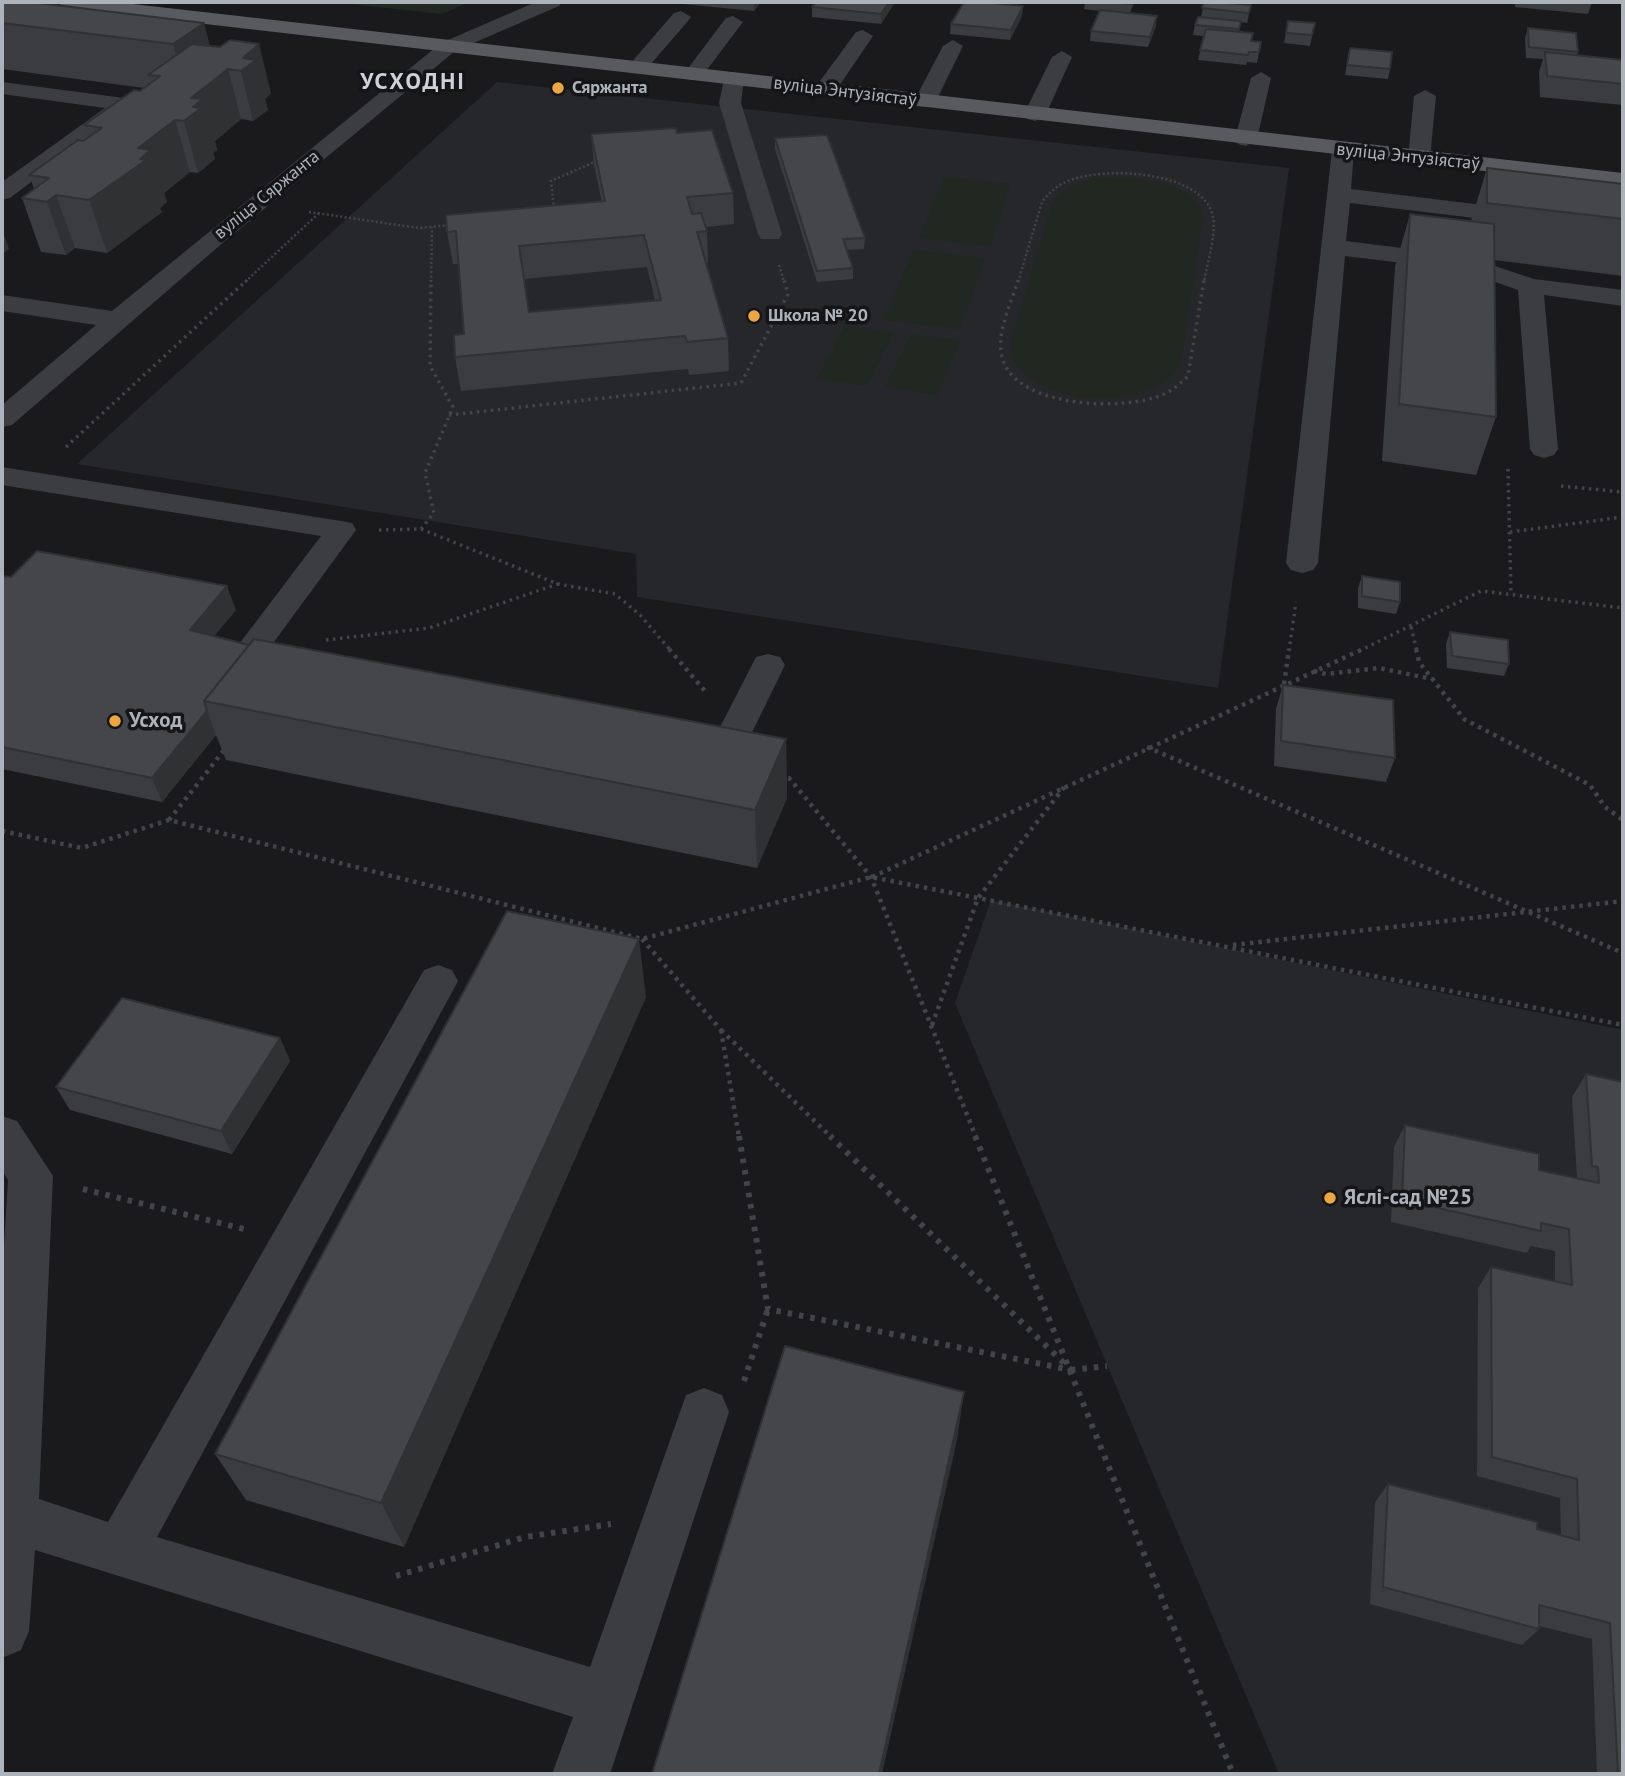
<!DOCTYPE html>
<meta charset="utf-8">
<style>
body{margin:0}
#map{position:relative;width:1625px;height:1776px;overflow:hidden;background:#1a1a1d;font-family:"PT Sans",sans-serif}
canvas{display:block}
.frame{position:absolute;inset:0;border:4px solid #adb3bb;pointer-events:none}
</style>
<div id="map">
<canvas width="1625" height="1776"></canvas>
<div class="frame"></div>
</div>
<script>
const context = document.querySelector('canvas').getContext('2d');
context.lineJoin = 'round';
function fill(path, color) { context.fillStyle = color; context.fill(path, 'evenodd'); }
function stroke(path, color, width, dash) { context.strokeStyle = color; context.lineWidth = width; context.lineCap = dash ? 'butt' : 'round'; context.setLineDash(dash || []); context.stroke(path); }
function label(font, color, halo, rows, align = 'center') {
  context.font = font + ' "PT Sans",sans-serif'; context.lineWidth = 7; context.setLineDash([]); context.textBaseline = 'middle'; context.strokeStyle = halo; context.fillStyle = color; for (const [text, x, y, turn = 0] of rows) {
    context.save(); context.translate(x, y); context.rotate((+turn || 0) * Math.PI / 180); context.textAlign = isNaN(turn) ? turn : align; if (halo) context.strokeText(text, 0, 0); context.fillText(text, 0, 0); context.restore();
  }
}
const built = new Path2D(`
 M 497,82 L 1289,168 L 1218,688 L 637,597 L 636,554 L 77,464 Z
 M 991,900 L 1623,1030 L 1623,1774 L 1279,1774 L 955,1003 Z`);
const green = new Path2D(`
 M 331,2 L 470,2 L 442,14 Z
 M 944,177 L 1011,184 L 990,246 L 919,238 Z
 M 1134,178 C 1159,182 1199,188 1203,218 L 1181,362 C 1158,418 1011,407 1010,343 L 1052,204 C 1067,176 1106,177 1134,178 Z
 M 913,250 L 985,258 L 960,329 L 884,320 Z
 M 845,326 L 894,333 L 867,386 L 817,378 Z
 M 911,334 L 960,341 L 937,395 L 885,387 Z`);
const pathFar3 = new Path2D(`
 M 554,209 L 551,181 L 597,161
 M 309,212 L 419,228 L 452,225
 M 779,265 L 784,282
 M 245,282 L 319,213
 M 431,282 L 432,227
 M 1018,282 L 1042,202 C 1050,192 1058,184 1071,180 C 1106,167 1191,171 1210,208 C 1220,227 1207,261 1204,282`);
const pathFar2 = new Path2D(`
 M 1018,280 C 1011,305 993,338 1004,363 C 1023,408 1124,411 1162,395 C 1172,391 1180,384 1188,376 L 1204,280
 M 449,415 L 741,383 L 788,294 L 784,280
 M 66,447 L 247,280
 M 1508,469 L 1511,594
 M 1561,486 L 1623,492
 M 421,529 L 434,513 L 425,473 L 453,407 L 430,366 L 431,280
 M 379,530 L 421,529 L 558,584 L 615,594 L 640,615 L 671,651
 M 1510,532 L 1623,517
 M 1411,627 L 1417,651
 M 326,640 L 429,628 L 558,584
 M 1289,651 L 1296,602
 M 1359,651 L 1481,591 L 1623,608`);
const pathFar1 = new Path2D(`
 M 669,649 L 705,691
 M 1416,649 L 1419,662 L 1464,719 L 1590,785 L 1605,807 L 1623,820
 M 1314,671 L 1326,674 L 1379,668 L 1432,679
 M 1284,684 L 1289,649
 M 1147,747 L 1623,953
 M 780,776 L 789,778 L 871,877 L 976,1137
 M 169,820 L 225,749
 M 2,831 L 82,848 L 169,820 L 642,939 L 871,877 L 1623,1025
 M 872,877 L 1363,649
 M 642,939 L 721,1030
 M 1233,945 L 1623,901
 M 932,1025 L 978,898 L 1065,786
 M 721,1030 L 831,1137
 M 721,1030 L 739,1137`);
const path = new Path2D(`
 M 739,1136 L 768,1309 L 1071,1370 L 830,1136
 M 975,1136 L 1233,1774
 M 83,1189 L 244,1229
 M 1071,1370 L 1107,1366
 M 744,1381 L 768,1309
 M 396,1576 L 525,1537 L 611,1524`);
const minor = new Path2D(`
 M 536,2 L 562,2 L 559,6 L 455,51 L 218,247 L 12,425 L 2,427 L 2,405 L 96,325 L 2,311 L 2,295 L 112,311 L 441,43 Z
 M 681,11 L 691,17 L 688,21 L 644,72 L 630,72 L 627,68 L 630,64 L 674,13 Z
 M 733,16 L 743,22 L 700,79 L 686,79 L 683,75 L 686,71 L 726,18 Z
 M 863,30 L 873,36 L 833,95 L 817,95 L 814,90 L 817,85 L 856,32 Z
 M 953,40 L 963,46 L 936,101 L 925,107 L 917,106 L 914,101 L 943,46 Z
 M 1062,51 L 1072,57 L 1046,114 L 1035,121 L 1027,119 L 1024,114 L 1052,57 Z
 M 1261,72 L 1271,78 L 1257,139 L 1246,146 L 1238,144 L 1235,139 L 1251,78 Z
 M 734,73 L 744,79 L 741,103 L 782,234 L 779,239 L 761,239 L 758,234 L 719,103 L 724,79 Z
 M 2,82 L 124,98 L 135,104 L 10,198 L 2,200 L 2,182 L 105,108 L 2,94 Z
 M 1425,90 L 1436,96 L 1430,158 L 1419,165 L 1408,158 L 1414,96 Z
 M 1343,143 L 1354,150 L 1351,189 L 1623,222 L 1623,236 L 1350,203 L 1346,241 L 1465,256 L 1534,279 L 1623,290 L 1623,306 L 1544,295 L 1558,449 L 1554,455 L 1544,458 L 1534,455 L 1530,449 L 1518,290 L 1461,270 L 1345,256 L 1318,563 L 1313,570 L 1302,573 L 1291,570 L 1286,563 L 1332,150 Z
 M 2,467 L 341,521 L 352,523 L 356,530 L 271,646 L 299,653 L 304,661 L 299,669 L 287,672 L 238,660 L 233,652 L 321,536 L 2,485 Z
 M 768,654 L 780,657 L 785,665 L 738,761 L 725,764 L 686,755 L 681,746 L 686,737 L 699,734 L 715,737 L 756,657 Z
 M 438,965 L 452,970 L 458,981 L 157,1537 L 590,1667 L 686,1395 L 704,1388 L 722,1395 L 729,1412 L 610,1774 L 552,1774 L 573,1717 L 35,1550 L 29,1631 L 21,1650 L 2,1658 L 2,1279 L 8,1180 L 2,1170 L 2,1116 L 17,1121 L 53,1176 L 39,1499 L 108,1522 L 424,970 Z`);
const major = new Path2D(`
 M 56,2 L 115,2 L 1623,173 L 1623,187 L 66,8 Z`);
const wall = new Path2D(`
 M 2,2 L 210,46 L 271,93 L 265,99 L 268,110 L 253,121 L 241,119 L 215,141 L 217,150 L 213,153 L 215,159 L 198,173 L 190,172 L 164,193 L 167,202 L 160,208 L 162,212 L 107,253 L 75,248 L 66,255 L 41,252 L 22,198 L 34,189 L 29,175 L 88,137 L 84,125 L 144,88 L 2,69 Z
 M 683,2 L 761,2 L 754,11 L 683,4 Z
 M 895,2 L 881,24 L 812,17 L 812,7 Z
 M 1085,2 L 1134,2 L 1130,13 L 1156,26 L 1148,47 L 1090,41 L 1091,31 L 1099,11 L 1084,9 Z
 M 1192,2 L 1238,2 L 1237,4 L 1251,5 L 1247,23 L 1241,22 L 1239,32 L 1252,41 L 1261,42 L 1257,63 L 1247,62 L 1246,65 L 1198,60 L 1204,36 L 1193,35 L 1195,25 L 1201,17 L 1204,3 Z
 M 1515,2 L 1592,2 L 1588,14 L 1515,7 Z
 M 1023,6 L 1022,16 L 1010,40 L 950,34 L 951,24 Z
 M 1288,21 L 1315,23 L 1310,46 L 1284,43 Z
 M 1528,28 L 1578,52 L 1577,55 L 1623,60 L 1623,105 L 1540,97 L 1539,72 L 1543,59 L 1526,58 L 1525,38 Z
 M 1350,48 L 1390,69 L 1388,79 L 1345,75 Z
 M 677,133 L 733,193 L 734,224 L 706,227 L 707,231 L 708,263 L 706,263 L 728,338 L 729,371 L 689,375 L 688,369 L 461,391 L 455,357 L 464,334 L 458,264 L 453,264 L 447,232 L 602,202 L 594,165 L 591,134 ZM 647,267 L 655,300 L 529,312 L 524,279 Z
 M 775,138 L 865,238 L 864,249 L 847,250 L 853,268 L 853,279 L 817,282 L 775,149 Z
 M 1487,168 L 1623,184 L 1623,276 L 1494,260 L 1496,417 L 1476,475 L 1382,461 L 1395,267 L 1410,214 L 1471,221 Z
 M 2,576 L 236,610 L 214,636 L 249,645 L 786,739 L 787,798 L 757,868 L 226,760 L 216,735 L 162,802 L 2,769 Z
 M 1362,576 L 1400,602 L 1396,614 L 1358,608 L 1358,588 Z
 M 1450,632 L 1509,664 L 1504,676 L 1447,668 L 1446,644 Z
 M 1283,685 L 1395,758 L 1386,782 L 1274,766 L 1276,709 Z
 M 646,997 L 404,1547 L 246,1500 L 215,1454 Z
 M 280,1038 L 290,1061 L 232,1154 L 70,1110 L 56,1087 Z
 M 1586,1074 L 1623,1082 L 1623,1774 L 1597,1774 L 1592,1639 L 1539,1626 L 1539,1629 L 1522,1645 L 1370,1604 L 1375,1502 L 1388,1484 L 1561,1535 L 1560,1498 L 1477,1476 L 1478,1288 L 1491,1267 L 1555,1281 L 1555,1251 L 1531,1246 L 1527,1253 L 1391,1222 L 1394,1147 L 1405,1125 L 1539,1170 L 1577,1178 L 1572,1097 Z`);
const shadedWall = new Path2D(`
 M 754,2 L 761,2 L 754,11 Z
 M 889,2 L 895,2 L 881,24 L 881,14 Z
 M 1023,6 L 1022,16 L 1010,40 L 1011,30 Z
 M 1157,16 L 1156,26 L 1148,47 L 1150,37 Z
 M 204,23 L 217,72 L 187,94 L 173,44 Z
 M 259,44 L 271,93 L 265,99 L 268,110 L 253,121 L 241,71 L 243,58 Z
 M 228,69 L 241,119 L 215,141 L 217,150 L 213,153 L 215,159 L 198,173 L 184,121 L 191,98 Z
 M 175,120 L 190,172 L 164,193 L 167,202 L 160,208 L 162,212 L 107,253 L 89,200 L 138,148 Z
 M 56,195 L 75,248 L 66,255 L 47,202 Z
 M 2,229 L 9,249 L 2,254 Z
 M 227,586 L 236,610 L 199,654 L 190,630 Z
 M 207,711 L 216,735 L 162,802 L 152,778 Z
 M 786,739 L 787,798 L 757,868 L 755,810 Z
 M 639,939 L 646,997 L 404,1547 L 381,1503 Z
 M 280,1038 L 290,1061 L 232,1154 L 221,1131 Z
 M 964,1392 L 957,1440 L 882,1774 L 879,1774 Z`);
const building = new Path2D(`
 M 2,2 L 30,2 L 204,23 L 173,44 L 2,23 Z
 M 816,2 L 889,2 L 881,14 L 812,7 Z
 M 964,2 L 982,2 L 1023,6 L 1011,30 L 951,24 Z
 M 1108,2 L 1132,2 L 1131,4 Z
 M 1204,2 L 1217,2 L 1251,5 L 1249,13 L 1202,8 Z
 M 1100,10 L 1157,16 L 1150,37 L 1091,31 Z
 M 1198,17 L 1241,21 L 1239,29 L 1195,25 Z
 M 1288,21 L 1315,23 L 1312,35 L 1286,33 Z
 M 1528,28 L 1576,33 L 1578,52 L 1529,47 Z
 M 1206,29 L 1253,33 L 1251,41 L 1261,42 L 1259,52 L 1249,52 L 1248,55 L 1200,50 Z
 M 230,40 L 259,44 L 243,58 L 256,60 L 241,71 L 228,69 L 191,98 L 203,99 L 193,107 L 201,108 L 184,121 L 175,120 L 138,148 L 151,150 L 140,159 L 146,160 L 89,200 L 56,195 L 47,202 L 22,198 L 49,178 L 29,175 L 78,140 L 83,141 L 102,128 L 84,125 L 134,90 L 140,91 L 160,76 L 148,75 L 192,44 L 220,47 Z
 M 1350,48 L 1392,52 L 1390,69 L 1347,65 Z
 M 1545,52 L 1623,60 L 1623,84 L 1547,76 Z
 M 676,128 L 677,133 L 712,130 L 733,193 L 687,197 L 692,214 L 701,213 L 707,231 L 697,232 L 728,338 L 687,342 L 685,336 L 455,357 L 454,335 L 464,334 L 456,231 L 447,232 L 446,215 L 605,201 L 591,134 ZM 644,235 L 661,300 L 529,312 L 519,246 Z
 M 827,135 L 865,238 L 843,239 L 853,268 L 817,271 L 775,138 Z
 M 1487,168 L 1623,184 L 1623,219 L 1487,203 Z
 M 1410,214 L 1494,224 L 1496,417 L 1399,404 Z
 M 37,551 L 227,586 L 190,630 L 249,645 L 204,701 L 207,711 L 152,778 L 2,747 L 2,576 L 11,577 Z
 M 1362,576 L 1400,582 L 1400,602 L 1362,596 Z
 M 1450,632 L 1508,640 L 1509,664 L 1452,656 Z
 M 254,639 L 786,739 L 755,810 L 204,701 Z
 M 1283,685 L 1393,700 L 1395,758 L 1281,741 Z
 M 507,911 L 639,939 L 381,1503 L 215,1454 Z
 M 122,998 L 280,1038 L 221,1131 L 56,1087 Z
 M 1586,1074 L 1623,1082 L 1623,1774 L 1618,1774 L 1610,1623 L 1539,1605 L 1539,1629 L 1383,1587 L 1388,1484 L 1537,1522 L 1537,1529 L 1579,1540 L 1577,1479 L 1492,1457 L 1491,1267 L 1572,1285 L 1569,1229 L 1541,1223 L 1541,1231 L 1402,1200 L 1405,1125 L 1539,1154 L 1539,1170 L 1599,1183 L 1598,1167 L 1592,1166 Z
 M 785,1346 L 964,1392 L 879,1774 L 652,1774 Z`);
const markers = [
 [558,88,7,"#eca743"],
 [754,316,7,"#eca743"],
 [115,721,7,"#eca743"],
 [1330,1198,7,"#eca743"]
];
const farPoinames = [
 ["Сяржанта",572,88],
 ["Школа № 20",768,316]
];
const farStreetnames = [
 ["вуліца Энтузіястаў",845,92,7],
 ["вуліца Энтузіястаў",1408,157,6],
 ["вуліца Сяржанта",267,195,-39]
];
const poiNames = [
 ["Усход",129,721],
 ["Яслі-сад №25",1344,1198]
];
const farDistrictnames = [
 ["УСХОДНІ",413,82]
];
fill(built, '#26272a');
fill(green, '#202821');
stroke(pathFar3, '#414448', 2.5, [2, 2.5]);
stroke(pathFar2, '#414448', 3.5, [2.5, 4.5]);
stroke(pathFar1, '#414448', 4.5, [3.5, 5]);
stroke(path, '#414448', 6, [4.5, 7]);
fill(minor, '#3b3d41');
fill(major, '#585a60');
fill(wall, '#3a3c3f');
fill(shadedWall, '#303133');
fill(building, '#444649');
stroke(building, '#303133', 2);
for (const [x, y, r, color] of markers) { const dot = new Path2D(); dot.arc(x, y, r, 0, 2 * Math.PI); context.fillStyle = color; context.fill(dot); stroke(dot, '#151518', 2.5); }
label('bold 18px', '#adb3bb', '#151518', farPoinames, 'left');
label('18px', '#adb3bb', '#151518', farStreetnames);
label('bold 21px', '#adb3bb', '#151518', poiNames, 'left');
context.letterSpacing = '2px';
label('bold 23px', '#ced1d8', '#151518', farDistrictnames);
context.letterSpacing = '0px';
</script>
